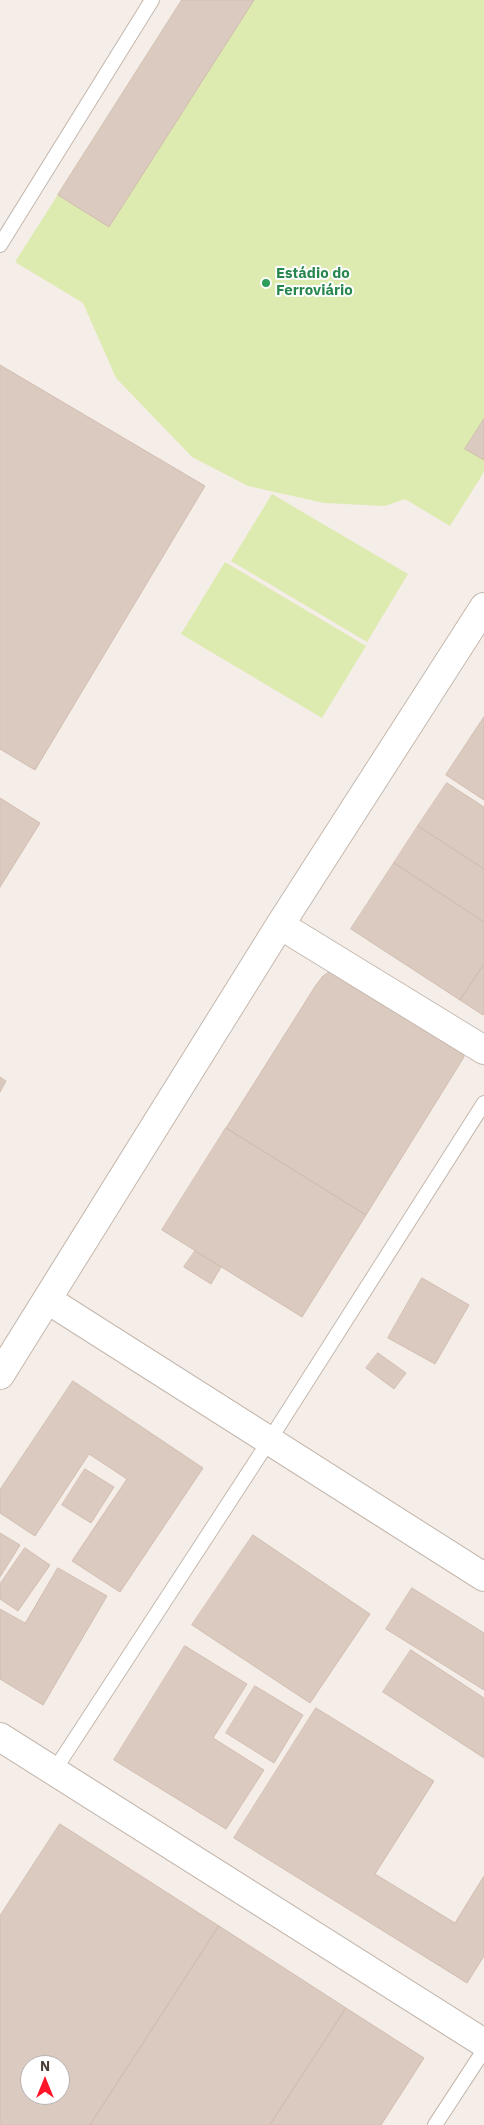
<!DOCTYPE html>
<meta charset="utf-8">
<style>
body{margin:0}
#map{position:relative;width:484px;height:2125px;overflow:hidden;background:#f5eee8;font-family:"IBM Plex Sans",sans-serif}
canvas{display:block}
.north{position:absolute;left:20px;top:2055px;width:50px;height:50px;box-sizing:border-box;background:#fff;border:1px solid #b6b1af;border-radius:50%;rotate:0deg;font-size:14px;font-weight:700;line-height:20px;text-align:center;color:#493d36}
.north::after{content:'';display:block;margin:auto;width:18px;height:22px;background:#ff1527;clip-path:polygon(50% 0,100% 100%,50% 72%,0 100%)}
</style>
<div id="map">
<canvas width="484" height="2125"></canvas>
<div class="north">N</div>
</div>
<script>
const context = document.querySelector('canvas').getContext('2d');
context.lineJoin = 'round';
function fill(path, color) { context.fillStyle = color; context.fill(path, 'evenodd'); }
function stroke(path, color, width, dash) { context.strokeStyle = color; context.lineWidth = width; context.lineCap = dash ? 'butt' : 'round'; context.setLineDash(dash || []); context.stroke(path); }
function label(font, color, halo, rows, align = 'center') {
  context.font = font + ' "IBM Plex Sans",sans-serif'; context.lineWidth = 4; context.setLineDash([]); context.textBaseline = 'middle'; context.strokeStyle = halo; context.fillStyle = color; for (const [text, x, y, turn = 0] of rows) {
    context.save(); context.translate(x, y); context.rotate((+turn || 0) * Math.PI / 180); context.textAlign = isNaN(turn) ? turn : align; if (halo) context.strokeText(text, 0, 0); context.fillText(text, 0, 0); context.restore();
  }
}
const green = new Path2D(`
 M 182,0 L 484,0 L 484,472 L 450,526 L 405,499 L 385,506 L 324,503 L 248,486 L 192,457 L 116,378 L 83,303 L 15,262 Z
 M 272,494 L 408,574 L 367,642 L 231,561 Z
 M 225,562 L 366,646 L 322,718 L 181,634 Z`);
const building = new Path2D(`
 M 182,0 L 254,0 L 109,227 L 58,195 Z
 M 0,365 L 205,486 L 35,770 L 0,749 Z
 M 484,419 L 484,460 L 465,449 Z
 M 484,717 L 484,800 L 446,775 Z
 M 447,783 L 484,807 L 484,869 L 418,826 Z
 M 0,798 L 40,823 L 0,887 Z
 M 418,826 L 484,869 L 484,922 L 394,863 Z
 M 394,863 L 484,922 L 484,964 L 460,1000 L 351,929 Z
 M 484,964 L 484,1013 L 483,1015 L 460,1000 Z
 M 331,971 L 462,1049 L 464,1057 L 366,1215 L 226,1128 L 316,985 L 323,976 Z
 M 0,1077 L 6,1081 L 0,1092 Z
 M 226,1128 L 366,1215 L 302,1317 L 162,1230 Z
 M 195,1251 L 221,1267 L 211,1284 L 184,1267 Z
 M 422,1278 L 469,1305 L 435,1364 L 388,1338 Z
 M 378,1353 L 406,1373 L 394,1389 L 366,1368 Z
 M 73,1381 L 203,1468 L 120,1592 L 72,1561 L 127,1479 L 89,1454 L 35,1536 L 0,1513 L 0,1490 Z
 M 85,1469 L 114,1487 L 91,1523 L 62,1505 Z
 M 0,1533 L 20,1545 L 0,1577 Z
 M 253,1535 L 370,1614 L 310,1703 L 192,1625 Z
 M 25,1548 L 50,1565 L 18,1611 L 0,1599 L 0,1584 Z
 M 58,1568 L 107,1596 L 43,1705 L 0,1679 L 0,1609 L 25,1623 Z
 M 412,1588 L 484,1633 L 484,1690 L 386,1629 Z
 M 185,1646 L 247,1684 L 213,1738 L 264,1770 L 226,1829 L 114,1760 Z
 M 411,1650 L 484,1698 L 484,1758 L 383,1692 Z
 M 255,1686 L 303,1715 L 274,1763 L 226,1733 Z
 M 316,1708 L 434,1781 L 375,1874 L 455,1923 L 484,1876 L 484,1956 L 467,1983 L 234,1838 Z
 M 60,1824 L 219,1926 L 90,2125 L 0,2125 L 0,1916 ZM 30,2065 L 60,2065 L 60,2095 L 30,2095 Z
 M 219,1926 L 346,2008 L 270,2125 L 90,2125 Z
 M 346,2008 L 424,2058 L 381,2125 L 270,2125 Z`);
const lane = new Path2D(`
 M 0,245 L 152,0
 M 54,1771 L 269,1441 L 484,1103
 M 435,2125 L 484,2050`);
const street = new Path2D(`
 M 280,925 L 484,1050
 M 48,1300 L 484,1577
 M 0,1375 L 280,925 L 484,607
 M 0,1737 L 484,2043`);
const markers = [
 [266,283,5,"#2e9e5b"]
];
const leisureNames = [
 ["Estádio do",276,274],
 ["Ferroviário",276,291]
];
fill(green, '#ddeab0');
fill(building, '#dacac0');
stroke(building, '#d2bdb0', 1);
stroke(lane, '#c4b7ad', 16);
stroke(street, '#c4b7ad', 30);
stroke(lane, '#fff', 14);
stroke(street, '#fff', 28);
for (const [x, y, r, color] of markers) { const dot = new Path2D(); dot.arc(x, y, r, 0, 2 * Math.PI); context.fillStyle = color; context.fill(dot); stroke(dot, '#fff', 2); }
label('bold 15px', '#27864d', '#fff', leisureNames, 'left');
</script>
